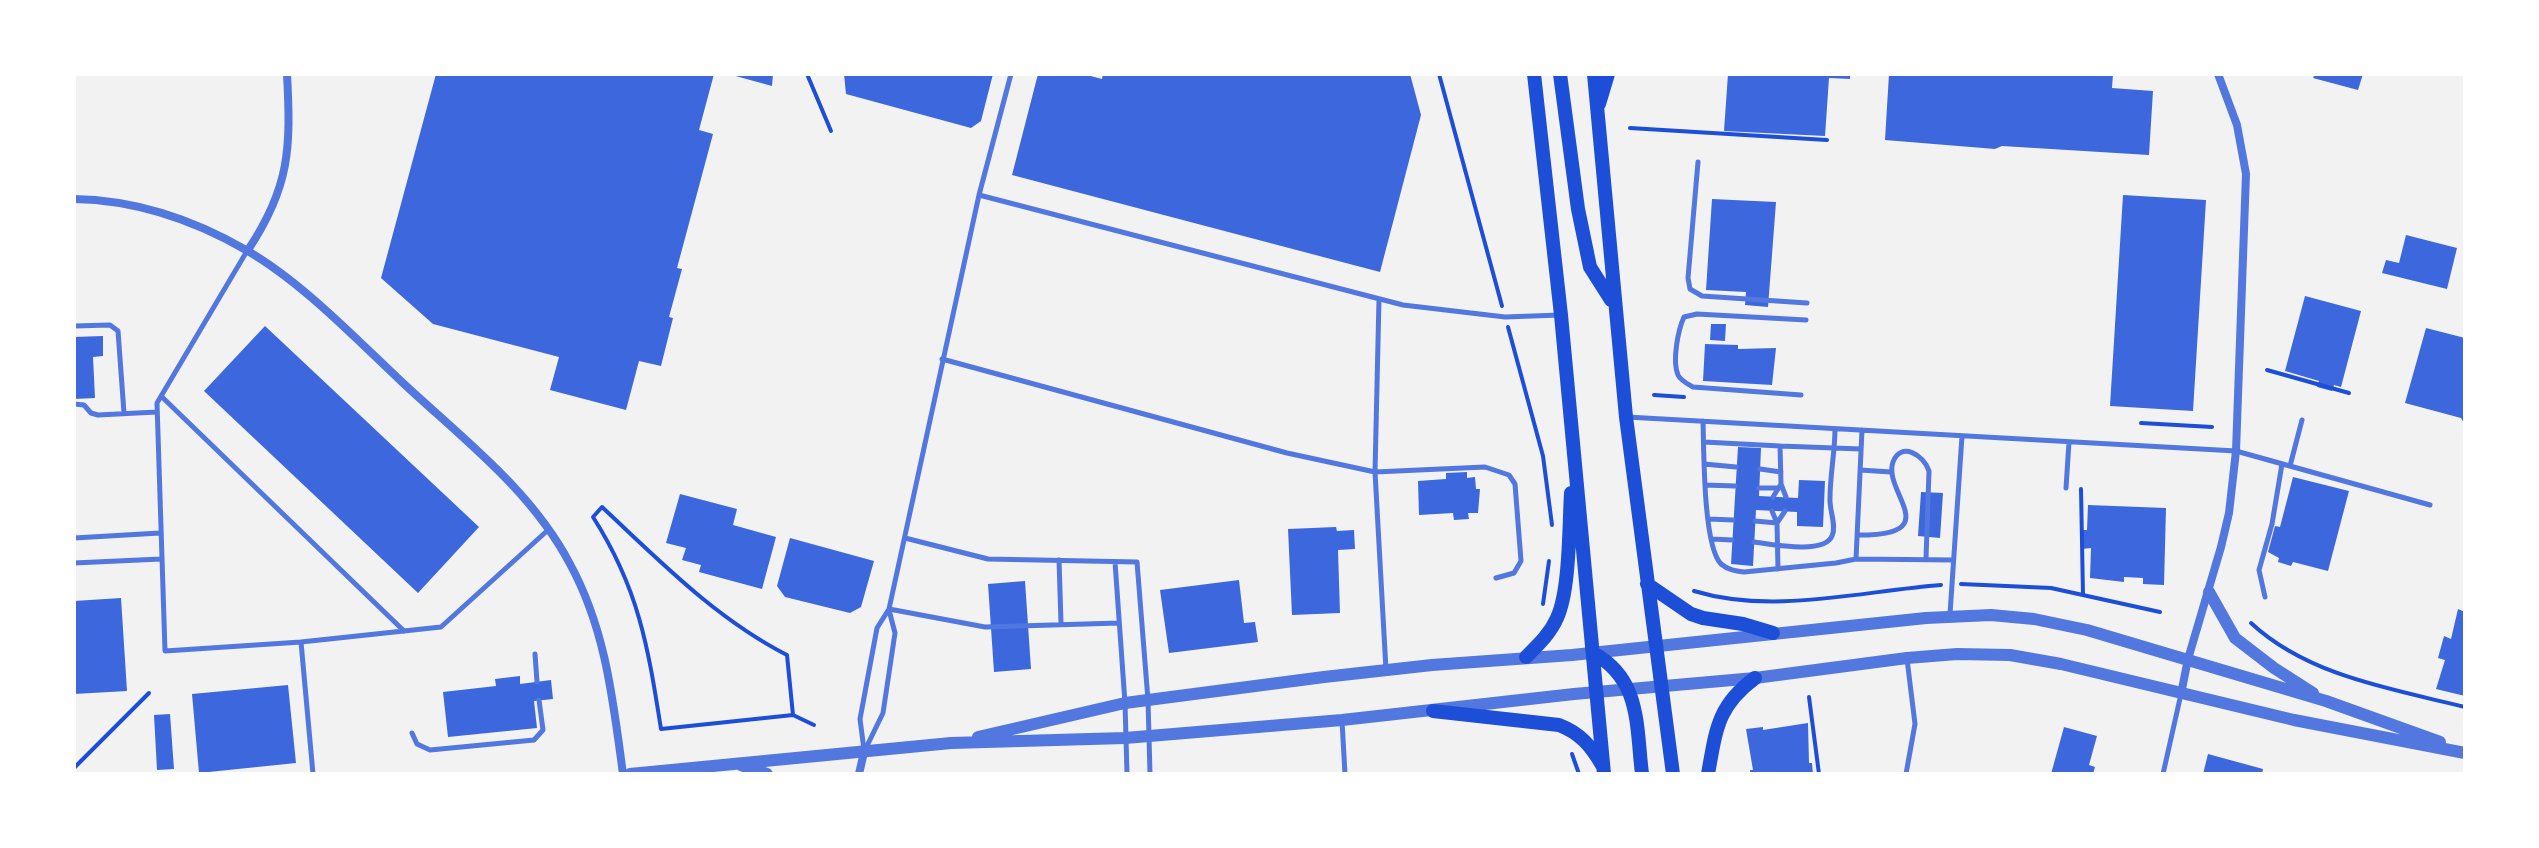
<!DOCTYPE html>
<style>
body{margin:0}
#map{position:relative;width:2539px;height:848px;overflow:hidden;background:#f2f2f2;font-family:Arial,sans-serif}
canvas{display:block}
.frame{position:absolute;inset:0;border:76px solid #fff;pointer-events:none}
</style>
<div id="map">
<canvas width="2539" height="848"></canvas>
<div class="frame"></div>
</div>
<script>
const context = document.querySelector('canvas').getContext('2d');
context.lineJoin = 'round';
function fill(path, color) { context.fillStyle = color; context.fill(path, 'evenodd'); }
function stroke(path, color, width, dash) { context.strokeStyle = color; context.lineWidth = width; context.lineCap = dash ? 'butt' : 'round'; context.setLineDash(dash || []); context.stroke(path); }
const building = new Path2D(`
 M 436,74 L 714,74 L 699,130 L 713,134 L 677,268 L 682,269 L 669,317 L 673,318 L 661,366 L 639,361 L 626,410 L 550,390 L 559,357 L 433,324 L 381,278 Z
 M 732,74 L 773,74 L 772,86 L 732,75 Z
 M 844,74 L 993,74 L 981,121 L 971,128 L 846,94 Z
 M 1038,74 L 1083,74 L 1102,79 L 1103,74 L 1410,74 L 1421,115 L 1380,272 L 1012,175 Z
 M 1728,74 L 1850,74 L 1850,79 L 1829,78 L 1825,136 L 1724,131 Z
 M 1889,74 L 2113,74 L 2112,88 L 2153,91 L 2149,155 L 2002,146 L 1995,149 L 1885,140 Z
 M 2315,74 L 2363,74 L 2358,90 L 2313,78 Z
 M 2123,195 L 2206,200 L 2193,411 L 2110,406 Z
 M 1712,199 L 1776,202 L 1768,307 L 1745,305 L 1746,292 L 1706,290 Z
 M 2406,235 L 2457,248 L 2447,289 L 2382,273 L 2386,260 L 2399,263 Z
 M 2305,296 L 2361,311 L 2341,387 L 2334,385 L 2332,391 L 2317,387 L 2319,381 L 2285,371 Z
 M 1711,324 L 1726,324 L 1725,341 L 1710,340 Z
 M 265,326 L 479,527 L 418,593 L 204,391 Z
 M 2426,328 L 2465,338 L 2465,425 L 2461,418 L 2405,403 Z
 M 103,336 L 103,356 L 93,357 L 95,398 L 74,399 L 74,337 Z
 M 1705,344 L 1738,345 L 1738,349 L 1776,348 L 1772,385 L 1703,381 Z
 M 1738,447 L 1761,448 L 1759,496 L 1798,498 L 1799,480 L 1825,481 L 1823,527 L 1797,526 L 1797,512 L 1756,510 L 1753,566 L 1731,564 Z
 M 1467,472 L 1467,478 L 1475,477 L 1476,489 L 1480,489 L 1478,513 L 1468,513 L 1469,519 L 1454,520 L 1453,513 L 1419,515 L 1418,481 L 1446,479 L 1446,473 Z
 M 2293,477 L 2349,491 L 2328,571 L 2293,562 L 2291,566 L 2278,562 L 2279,558 L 2268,552 L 2275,526 L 2280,527 Z
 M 1921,492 L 1943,493 L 1940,538 L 1918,536 Z
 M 680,494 L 737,509 L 733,525 L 776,537 L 762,589 L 699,572 L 701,565 L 682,560 L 686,548 L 666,543 Z
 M 2088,505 L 2166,508 L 2164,585 L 2143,584 L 2143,578 L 2124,577 L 2124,582 L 2090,578 L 2091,548 L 2082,549 L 2083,530 L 2087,530 Z
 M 1336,527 L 1337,531 L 1354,530 L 1355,549 L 1338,550 L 1340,613 L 1292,615 L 1288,529 Z
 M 790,538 L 874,561 L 861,607 L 850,613 L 785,597 L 777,586 Z
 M 1239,580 L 1244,623 L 1255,622 L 1258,642 L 1169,653 L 1160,590 Z
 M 1025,581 L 1031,669 L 994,672 L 988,584 Z
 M 121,598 L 127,691 L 74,694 L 74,601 Z
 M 2458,609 L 2465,612 L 2465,696 L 2436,689 L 2445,660 L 2438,658 L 2444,636 L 2451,639 Z
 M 520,676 L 520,684 L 551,680 L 553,699 L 534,701 L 537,728 L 448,737 L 443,692 L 496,686 L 495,679 Z
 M 288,685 L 296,763 L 199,773 L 192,694 Z
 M 170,714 L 174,769 L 157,770 L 154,715 Z
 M 1808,723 L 1809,763 L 1812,763 L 1813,774 L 1750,774 L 1750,770 L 1753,770 L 1746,729 L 1763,727 L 1763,730 Z
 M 2064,727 L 2097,736 L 2089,765 L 2095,767 L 2093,774 L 2051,774 Z
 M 2208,754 L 2263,769 L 2262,774 L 2203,774 Z`);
const path = new Path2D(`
 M 807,74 L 831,131
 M 1439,74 L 1502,306
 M 1630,128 L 1827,140
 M 1508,327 L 1543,456 L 1552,525
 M 2267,370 L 2349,393
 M 1654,395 L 1684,397
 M 2141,423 L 2212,427
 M 2081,489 L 2083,595
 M 1961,584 L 2051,588 L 2160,612
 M 1694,591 C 1773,615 1861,591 1941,585
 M 1543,604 L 1549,561
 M 2251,623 C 2308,676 2392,689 2465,707
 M 1809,697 L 1819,774
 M 793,715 L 787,655 C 715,618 660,561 602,507 L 593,517 C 639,589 648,647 661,729 L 793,715 L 814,725
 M 1572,754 L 1579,774
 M 74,768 L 149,693`);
const service = new Path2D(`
 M 1698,162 L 1688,278 L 1690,289 L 1702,296 L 1807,303
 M 979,195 L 1403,305 L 1505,317 L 1560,315
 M 247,251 L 157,403 L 165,651 L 301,642
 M 1379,299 L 1375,472 L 1485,467 L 1509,475 L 1515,484 L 1521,561 L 1514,573 L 1496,578
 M 74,326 L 110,325 L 118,331 L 124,413
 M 942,359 L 1287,453 L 1375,472 L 1386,670
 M 1801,395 L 1693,387 C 1688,384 1681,381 1678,375 C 1672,361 1678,330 1684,317 L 1697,314 L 1806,320
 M 161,396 L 404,631
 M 74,404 L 84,405 L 91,413 L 98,415 L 157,412
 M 1627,417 L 2236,451 L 2430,505
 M 1703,421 C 1704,450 1703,545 1721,564 C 1728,570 1736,571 1744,572 L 1836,563 L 1856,559 L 1953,560
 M 1704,442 L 1780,446
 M 1704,464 L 1736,467
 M 2290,466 L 2302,420
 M 1760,469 L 1781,472
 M 1860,470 L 1891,472
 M 1781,484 L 1780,446 L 1861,449
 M 1705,485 L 1735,486
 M 1759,488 L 1778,488
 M 2066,488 L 2069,442
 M 1773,497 L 1781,484 L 1786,497
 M 1709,519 L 1733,520
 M 1755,521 L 1777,523 L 1772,511
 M 1857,535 C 1948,536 1882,492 1893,462 C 1901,441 1924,455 1929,471 L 1926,559
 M 74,538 L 160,533
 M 905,538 L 988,559 L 1137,562 L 1148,700 L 1150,774
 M 1712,539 L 1732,540
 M 1754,542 C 1771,544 1824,555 1832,536 C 1837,525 1829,510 1830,498 C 1830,475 1835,452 1835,429
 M 1856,559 L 1862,430
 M 1059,560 L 1061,623
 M 1115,562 L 1125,703 L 1127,774
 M 74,563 L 161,559
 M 1778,569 L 1777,523 L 1785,511
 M 2265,597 L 2259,570 L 2272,524 L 2282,464
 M 889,609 L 985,627 L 1119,623
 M 1950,614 L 1962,436
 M 535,654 L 537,682
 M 1342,721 L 1345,774
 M 412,733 L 417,744 L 430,750 L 534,740 L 543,730 L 539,700
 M 864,750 L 860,719 L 877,628 L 889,609 L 979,195 L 1011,74
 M 865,750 L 883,713 L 895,633 L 889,610
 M 313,774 L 301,642 L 441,627 L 548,530
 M 1906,774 L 1915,724 L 1907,659
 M 2163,774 L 2181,694`);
const minor = new Path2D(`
 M 74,199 C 135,200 194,220 246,250 C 302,282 356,339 403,383 C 463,439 531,490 570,564 C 606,630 613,701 623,774
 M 248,250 C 290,187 291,148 287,74
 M 2181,694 L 2188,659 L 2221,547 L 2229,513 L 2236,451 L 2246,174 L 2237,125 L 2218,74
 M 859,774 L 864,752`);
const tertiary = new Path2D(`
 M 2209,592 L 2235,638 L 2274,668 L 2313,693
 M 978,737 L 1125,703 L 1324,677 L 1432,665 L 1572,655 L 1926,618 L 1991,615 L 2034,619 L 2087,630 L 2326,701 L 2440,742
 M 741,765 L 767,774
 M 630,774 L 951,743 L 1125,738 L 1342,720 L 1574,694 L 1755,678 L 1907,658 L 1957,654 L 2010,655 L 2061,664 L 2294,720 L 2465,753`);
const secondary = new Path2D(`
 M 1534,74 L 1561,315 L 1604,774
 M 1560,74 L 1578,209 L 1590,267 L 1611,300
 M 1594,74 L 1626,417 L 1673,774
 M 1599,104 L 1608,74
 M 1647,584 L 1691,614 L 1703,618 L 1743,624 L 1773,633
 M 1593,653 C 1641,679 1636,725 1642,774
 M 1526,657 C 1538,645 1550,634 1557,618 C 1570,590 1569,526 1571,493
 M 1433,711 L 1559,725 C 1580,733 1591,746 1602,765
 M 1708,774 C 1716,730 1717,706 1755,678`);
fill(building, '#3d67dc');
stroke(path, '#1d4ed8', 4);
stroke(service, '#5277de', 5);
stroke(minor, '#5277de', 8);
stroke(tertiary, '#5277de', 12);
stroke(secondary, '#1d4ed8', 14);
</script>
